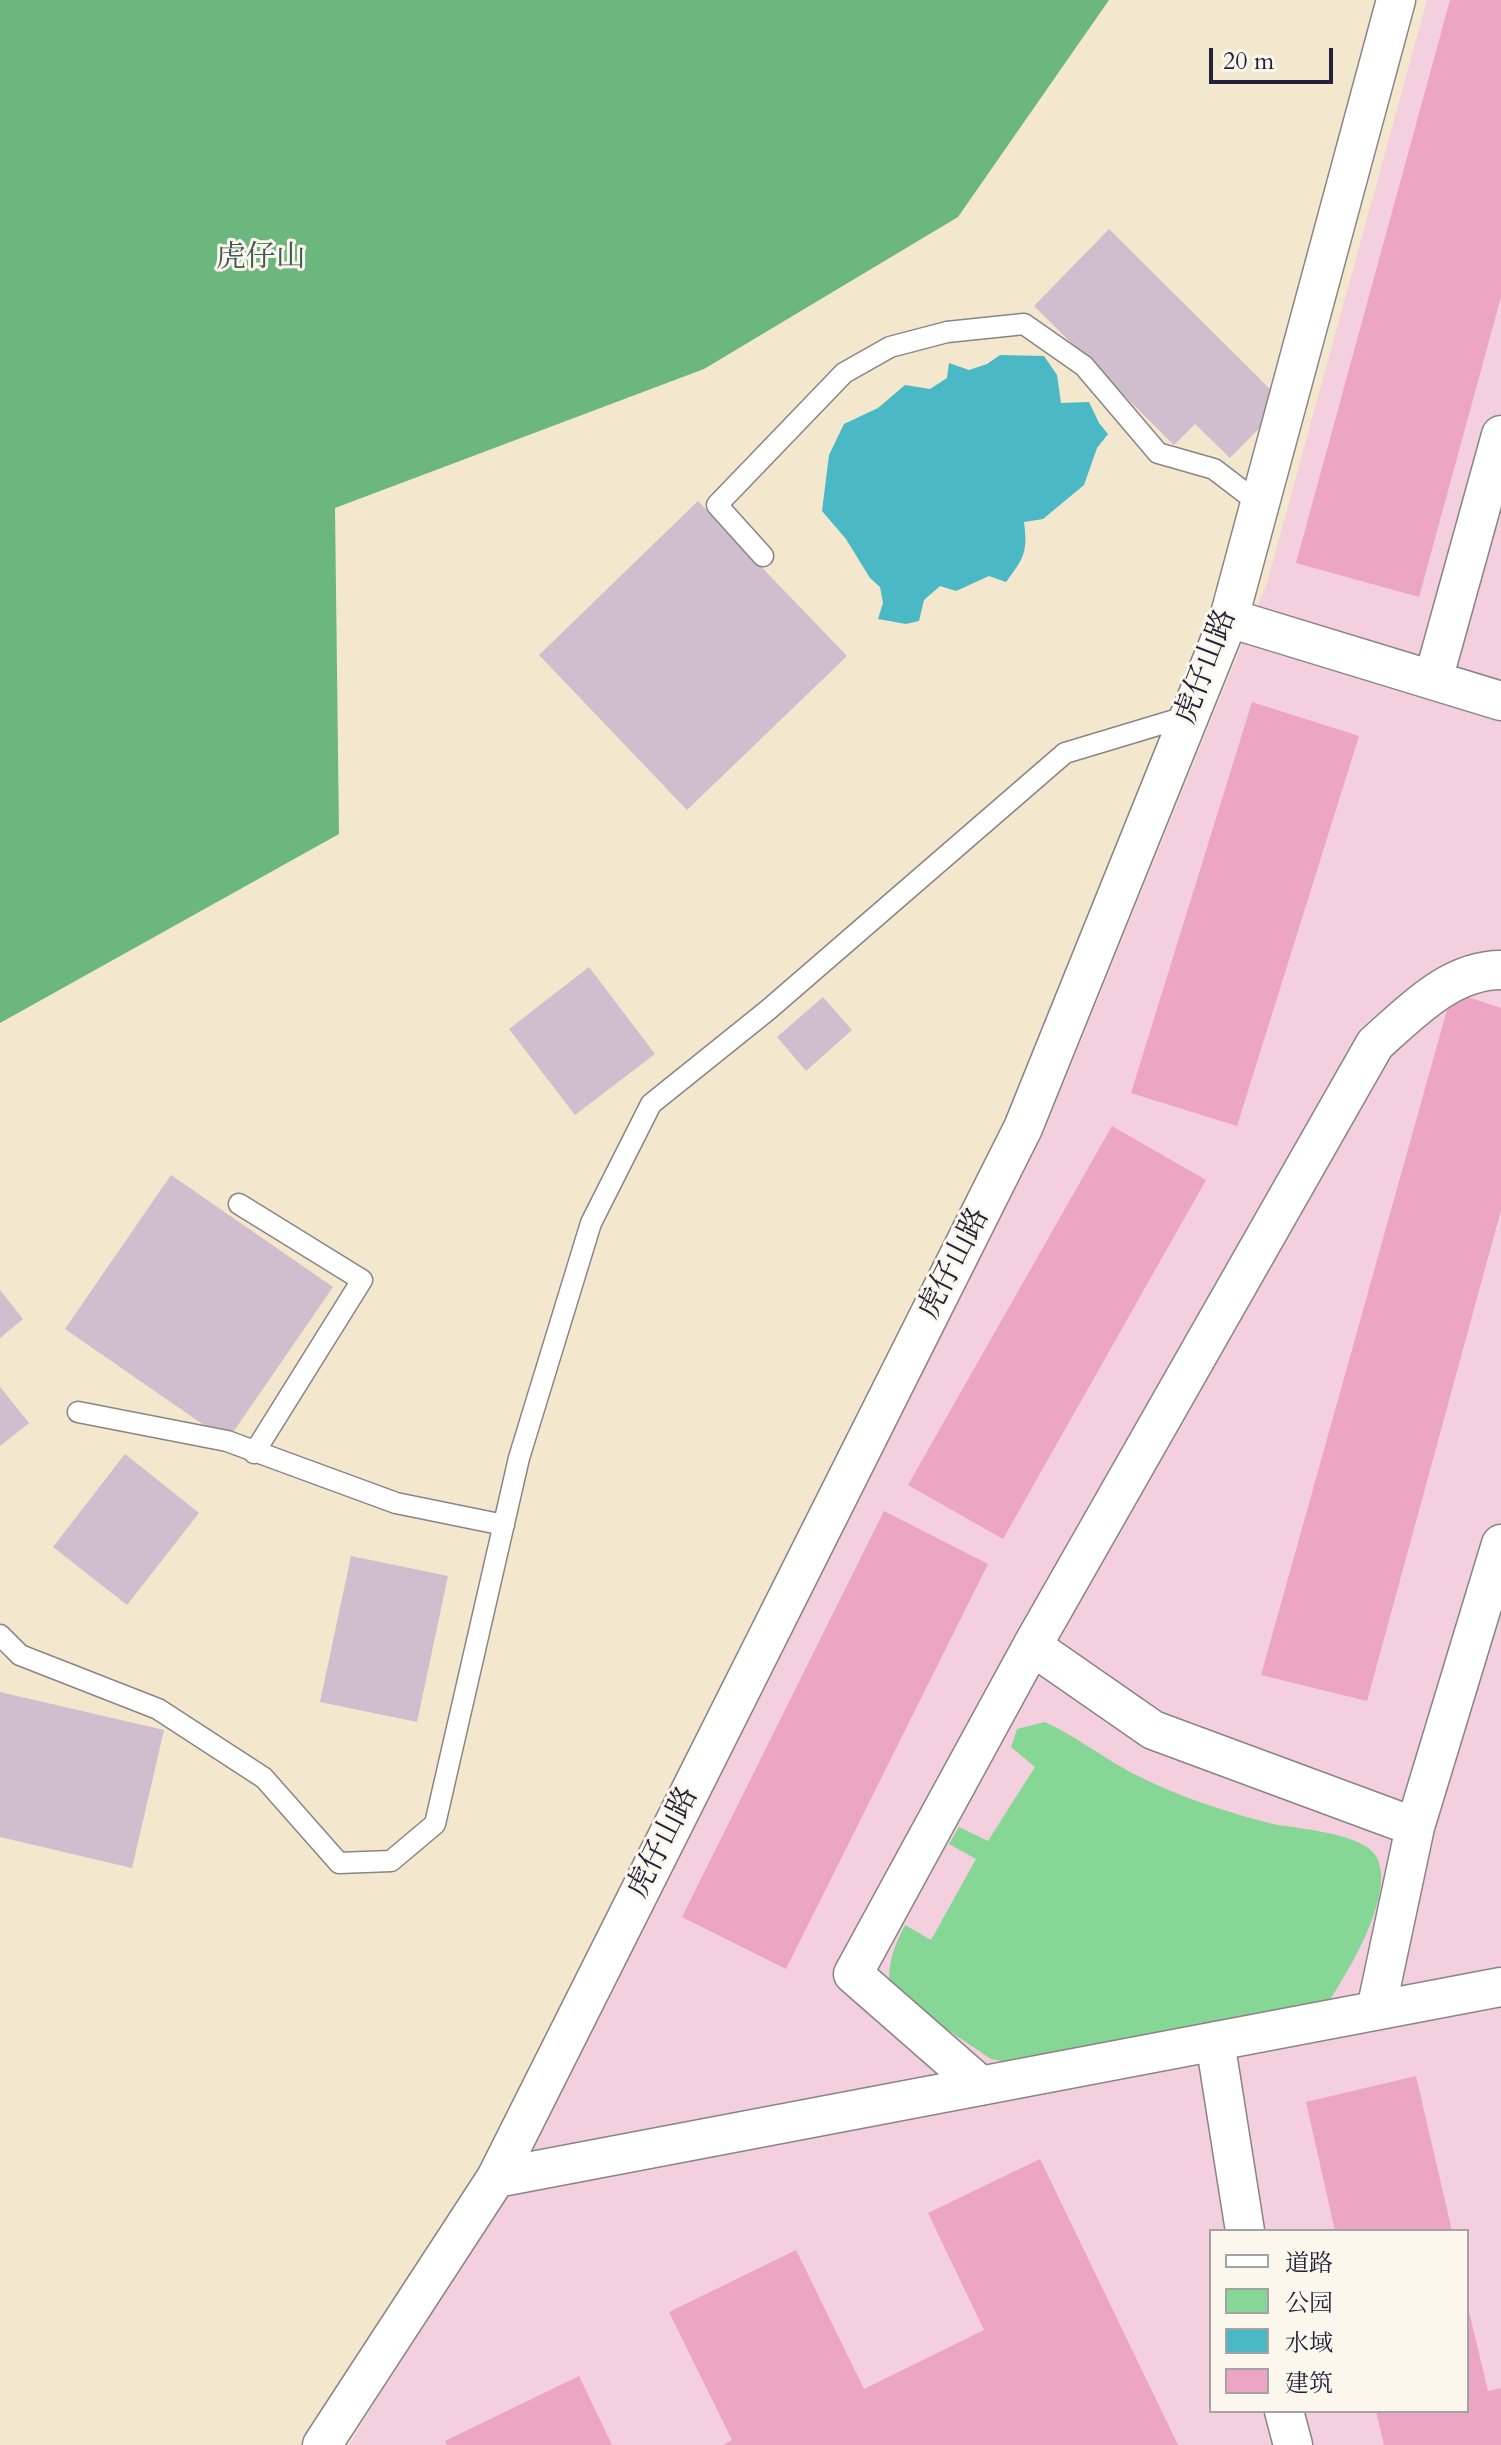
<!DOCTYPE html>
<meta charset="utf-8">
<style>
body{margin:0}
#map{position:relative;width:1501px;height:2445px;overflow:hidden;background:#f3e7ce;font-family:Cardo,"Noto Serif SC",serif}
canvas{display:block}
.legend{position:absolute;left:1209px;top:2229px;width:260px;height:184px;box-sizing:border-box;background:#fbf7ec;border:2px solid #a4a2a5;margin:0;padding:10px 14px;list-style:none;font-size:24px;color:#22223b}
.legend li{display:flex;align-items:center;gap:16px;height:40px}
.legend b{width:40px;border:2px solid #a4a2a5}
.scale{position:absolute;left:1209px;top:48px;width:124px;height:36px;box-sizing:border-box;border:4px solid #22223b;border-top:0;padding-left:10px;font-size:24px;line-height:28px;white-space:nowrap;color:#22223b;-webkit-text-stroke:6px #fbf7ec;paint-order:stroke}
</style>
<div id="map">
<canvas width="1501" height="2445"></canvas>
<ul class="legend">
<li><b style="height:10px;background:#fff"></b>道路</li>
<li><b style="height:22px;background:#86d695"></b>公园</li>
<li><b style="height:22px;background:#4bb8c5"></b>水域</li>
<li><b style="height:22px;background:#eda5c4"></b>建筑</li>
</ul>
<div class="scale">20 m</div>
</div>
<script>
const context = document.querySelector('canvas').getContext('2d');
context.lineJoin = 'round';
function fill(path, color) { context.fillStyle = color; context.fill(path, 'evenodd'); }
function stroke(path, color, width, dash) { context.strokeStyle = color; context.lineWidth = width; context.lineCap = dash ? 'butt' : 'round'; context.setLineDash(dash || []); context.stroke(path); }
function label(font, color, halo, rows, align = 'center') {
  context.font = font + ' Cardo,"Noto Serif SC",serif'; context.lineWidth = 6; context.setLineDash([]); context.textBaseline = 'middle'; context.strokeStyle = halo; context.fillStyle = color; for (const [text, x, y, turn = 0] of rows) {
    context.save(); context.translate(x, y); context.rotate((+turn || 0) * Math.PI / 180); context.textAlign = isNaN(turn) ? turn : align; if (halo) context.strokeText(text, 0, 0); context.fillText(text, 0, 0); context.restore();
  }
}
const built = new Path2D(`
 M 1427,0 L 1501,0 L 1501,2445 L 349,2445 L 494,2203 L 1042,1137 L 1267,583 ZM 1211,2231 L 1467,2231 L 1467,2411 L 1211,2411 Z`);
const industrial = new Path2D(`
 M 1109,229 L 1284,403 L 1230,458 L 1195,424 L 1174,445 L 1034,306 Z
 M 698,501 L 847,656 L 687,810 L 539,655 Z
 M 589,967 L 655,1054 L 575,1115 L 509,1029 Z
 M 823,997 L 852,1030 L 806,1071 L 777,1037 Z
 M 171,1175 L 333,1287 L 227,1441 L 65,1329 Z
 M 0,1290 L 23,1319 L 0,1338 Z
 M 0,1387 L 29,1423 L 0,1446 Z
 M 125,1454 L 199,1513 L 127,1605 L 53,1547 Z
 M 351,1556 L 448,1576 L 417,1722 L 320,1702 Z
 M 0,1692 L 164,1730 L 132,1868 L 0,1837 Z`);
const green = new Path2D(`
 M 1045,1722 C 1075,1736 1101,1756 1130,1772 C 1174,1795 1225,1812 1273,1824 C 1299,1829 1362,1833 1376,1856 C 1397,1892 1348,1972 1328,2003 L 1022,2065 L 991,2059 L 890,1991 C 887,1964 893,1949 905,1925 L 931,1940 L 976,1859 L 949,1844 L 959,1827 L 988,1841 L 1035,1767 L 1011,1747 L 1017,1729 Z`);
const forest = new Path2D(`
 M 0,0 L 1109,0 L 958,217 L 704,369 L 335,508 L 339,834 L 0,1023 Z`);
const water = new Path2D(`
 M 1000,355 L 1044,356 L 1057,375 L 1061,403 L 1089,402 L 1099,423 L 1108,434 L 1097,448 L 1084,485 L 1043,519 L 1024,522 C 1028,552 1024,558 1006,582 L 989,576 L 956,591 L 940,586 L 924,600 L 919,621 L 906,624 L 878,619 L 883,603 L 880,587 L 870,578 L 846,539 L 822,511 L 829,455 L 844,424 L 878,408 L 905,385 L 930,389 L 947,378 L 949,363 L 969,370 L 987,364 Z`);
const building = new Path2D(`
 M 1450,0 L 1501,0 L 1501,297 L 1419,597 L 1296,563 Z
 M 1252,702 L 1359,736 L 1237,1126 L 1131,1093 Z
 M 1452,992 L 1501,1008 L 1501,1210 L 1367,1701 L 1261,1675 Z
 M 1112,1126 L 1206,1180 L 1003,1539 L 908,1485 Z
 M 884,1511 L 988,1564 L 786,1969 L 682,1917 Z
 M 1416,2076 L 1452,2231 L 1335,2231 L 1306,2102 Z
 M 1040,2159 L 1178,2445 L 723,2445 L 732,2440 L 669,2312 L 796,2250 L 864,2389 L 984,2330 L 928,2213 Z
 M 1467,2303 L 1488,2391 L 1501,2388 L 1501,2445 L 1384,2445 L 1376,2411 L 1467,2411 Z
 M 579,2376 L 612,2445 L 447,2445 L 445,2441 Z`);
const service = new Path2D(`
 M 763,556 L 717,505 L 844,373 L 890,347 L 947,332 L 1024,324 L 1084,366 L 1158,453 L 1214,469 L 1261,505
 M 239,1204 L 362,1280 L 254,1453
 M 78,1412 L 227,1441 L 396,1503 L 504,1525
 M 0,1635 L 20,1655 L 158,1709 L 264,1778 L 339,1863 L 391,1861 L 435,1824 L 519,1458 L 591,1223 L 651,1104 L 768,1010 L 1065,753 L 1188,716`);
const minor = new Path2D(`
 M 1229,618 L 1501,701
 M 1433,680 L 1501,435
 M 1032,1646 L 1375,1044 C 1411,1012 1450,970 1501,970
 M 1415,1827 L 1501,1544
 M 1215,2041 L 1245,2231
 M 981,2086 L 853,1974 L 1032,1646 L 1153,1730 L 1415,1827 L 1376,2010
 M 496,2178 L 1501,1987
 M 1284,2411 L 1293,2445
 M 322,2445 L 496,2178 L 1023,1128 L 1229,618 L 1396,0`);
const parkNames = [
 ["虎仔山",261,259]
];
const streetNames = [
 ["虎仔山路",1207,667,-69],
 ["虎仔山路",955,1264,-63],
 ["虎仔山路",664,1843,-63]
];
fill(built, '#f4cfdd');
fill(industrial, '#d0bdcd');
fill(green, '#86d695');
fill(forest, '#6cb77e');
fill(water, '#4bb8c5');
fill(building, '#eda5c4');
stroke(service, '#8a8484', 23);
stroke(minor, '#8a8484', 41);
stroke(service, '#fff', 20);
stroke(minor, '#fff', 38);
label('30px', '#405856', '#fbf7ec', parkNames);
label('30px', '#22223b', '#fbf7ec', streetNames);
</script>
